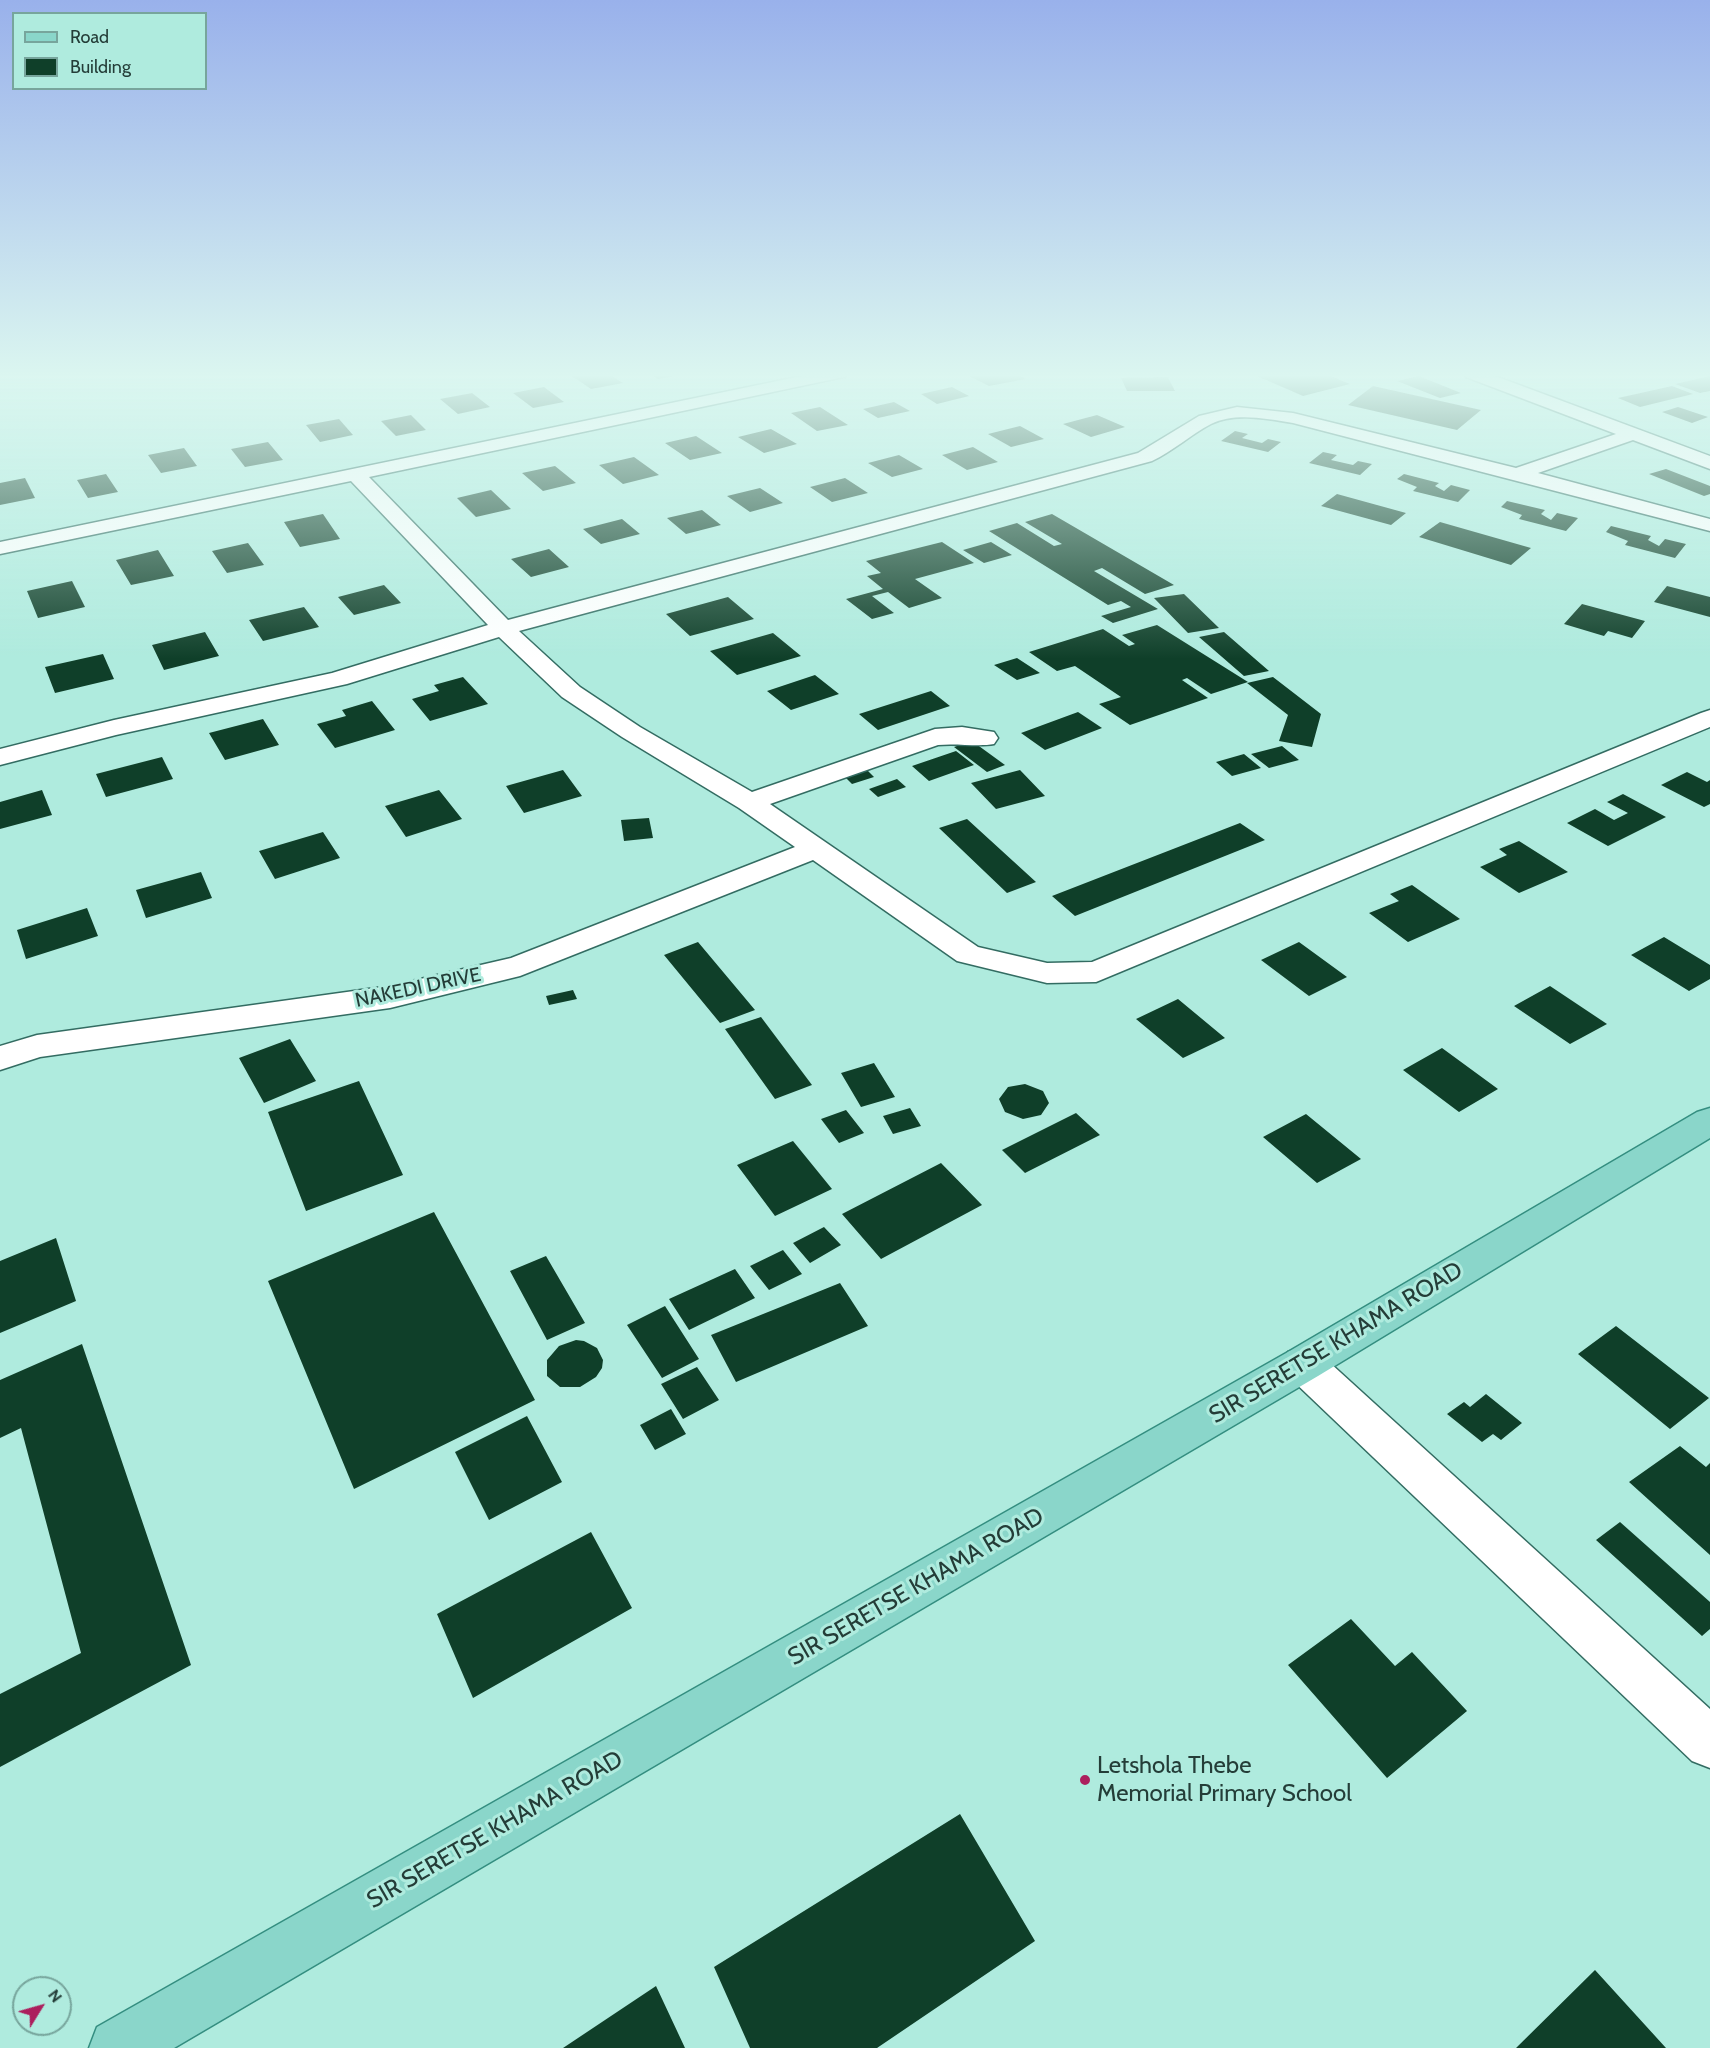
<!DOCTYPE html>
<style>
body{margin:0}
#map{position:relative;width:1710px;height:2048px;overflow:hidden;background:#afebde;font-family:Cabin,sans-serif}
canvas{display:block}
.legend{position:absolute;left:12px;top:12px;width:195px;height:78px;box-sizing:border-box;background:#afebde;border:2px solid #77a59c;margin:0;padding:8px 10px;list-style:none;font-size:18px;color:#243d38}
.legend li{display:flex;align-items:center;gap:12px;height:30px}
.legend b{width:30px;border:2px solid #77a59c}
.north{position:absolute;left:12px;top:1976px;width:60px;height:60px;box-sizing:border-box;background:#afebde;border:2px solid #77a59c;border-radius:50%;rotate:53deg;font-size:16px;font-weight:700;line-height:24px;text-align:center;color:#243d38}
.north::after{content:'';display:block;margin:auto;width:21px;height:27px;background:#ac1f5d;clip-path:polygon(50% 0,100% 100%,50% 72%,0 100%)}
</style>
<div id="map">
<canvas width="1710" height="2048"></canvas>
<ul class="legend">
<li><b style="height:8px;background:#8ad6ca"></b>Road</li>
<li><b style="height:16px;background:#0f3f29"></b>Building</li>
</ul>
<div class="north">N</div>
</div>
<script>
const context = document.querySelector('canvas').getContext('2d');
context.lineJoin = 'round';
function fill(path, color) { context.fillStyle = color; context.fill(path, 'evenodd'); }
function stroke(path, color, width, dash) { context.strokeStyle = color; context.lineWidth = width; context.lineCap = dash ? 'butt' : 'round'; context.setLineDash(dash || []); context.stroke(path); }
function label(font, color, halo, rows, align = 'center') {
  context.font = font + ' Cabin,sans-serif'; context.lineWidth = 6; context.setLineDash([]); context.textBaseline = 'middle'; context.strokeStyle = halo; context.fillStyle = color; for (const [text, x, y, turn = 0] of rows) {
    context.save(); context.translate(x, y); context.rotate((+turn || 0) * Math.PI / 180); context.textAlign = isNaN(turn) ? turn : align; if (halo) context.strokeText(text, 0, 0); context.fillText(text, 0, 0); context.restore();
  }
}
const building = new Path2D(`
 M 576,373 L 607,373 L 623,383 L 591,389 L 569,374 Z
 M 649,373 L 683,373 L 684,374 L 658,379 Z
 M 977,373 L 1014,373 L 1026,379 L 989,386 L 967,375 Z
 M 1250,373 L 1323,373 L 1350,384 L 1303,396 Z
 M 1419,376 L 1461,393 L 1440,398 L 1397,381 Z
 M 1710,376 L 1710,391 L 1700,393 L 1675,384 Z
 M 1168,377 L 1175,391 L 1127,391 L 1121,378 Z
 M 1373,386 L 1481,410 L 1457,430 L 1348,405 Z
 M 1672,386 L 1693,394 L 1640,407 L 1618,398 Z
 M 544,387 L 564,402 L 533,408 L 513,393 Z
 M 952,387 L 969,396 L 937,404 L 921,394 Z
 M 472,393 L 490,407 L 458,414 L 440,399 Z
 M 894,402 L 910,411 L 878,418 L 863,409 Z
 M 820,407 L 848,425 L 817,431 L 791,413 Z
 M 1678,407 L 1708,417 L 1692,423 L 1662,412 Z
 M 411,415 L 426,430 L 396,436 L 381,421 Z
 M 1097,415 L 1125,427 L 1091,437 L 1063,424 Z
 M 339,419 L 353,435 L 320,442 L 306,425 Z
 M 1020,426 L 1044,439 L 1011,447 L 988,434 Z
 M 771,429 L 797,444 L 764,453 L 738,437 Z
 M 1235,431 L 1248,434 L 1242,438 L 1262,443 L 1268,439 L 1281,442 L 1268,452 L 1221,441 Z
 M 696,436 L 722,453 L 690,460 L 665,443 Z
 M 268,442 L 283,460 L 245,467 L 231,449 Z
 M 973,447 L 998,462 L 967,470 L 942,455 Z
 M 184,448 L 197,466 L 161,473 L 148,455 Z
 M 1323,452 L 1337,455 L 1331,460 L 1353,465 L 1358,461 L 1372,464 L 1360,475 L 1309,463 Z
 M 899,455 L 923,469 L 892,477 L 868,463 Z
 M 634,457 L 659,475 L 623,484 L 599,465 Z
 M 555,466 L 576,483 L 543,491 L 522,473 Z
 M 1666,469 L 1710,486 L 1710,494 L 1704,496 L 1649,474 Z
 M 106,474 L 118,492 L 88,498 L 77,480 Z
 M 1404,474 L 1439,483 L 1435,486 L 1444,491 L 1451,485 L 1470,490 L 1458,502 L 1413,491 L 1417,487 L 1397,479 Z
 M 25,478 L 35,498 L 0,505 L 0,483 Z
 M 845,478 L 868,493 L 832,502 L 810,487 Z
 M 760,488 L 783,503 L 750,512 L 727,496 Z
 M 491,490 L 511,509 L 476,517 L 457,498 Z
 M 1337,494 L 1406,513 L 1391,525 L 1321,506 Z
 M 1507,501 L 1545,510 L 1541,514 L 1551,520 L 1557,513 L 1578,518 L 1566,531 L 1519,519 L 1522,515 L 1501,507 Z
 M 702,510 L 721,525 L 686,534 L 667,518 Z
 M 323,514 L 340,539 L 300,547 L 284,522 Z
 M 1052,514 L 1174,585 L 1145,594 L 1102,568 L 1094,571 L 1158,609 L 1113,623 L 1101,616 L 1131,607 L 1121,601 L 1108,605 L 989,531 L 1017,523 L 1054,546 L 1062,544 L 1025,522 Z
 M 622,519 L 640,534 L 601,544 L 583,529 Z
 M 1440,522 L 1531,548 L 1511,565 L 1419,537 Z
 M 1611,526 L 1651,536 L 1648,540 L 1659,546 L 1665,539 L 1686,544 L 1675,558 L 1625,545 L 1628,541 L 1606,532 Z
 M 942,542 L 974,563 L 915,579 L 942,598 L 909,608 L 888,592 L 872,596 L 894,613 L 872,619 L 846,599 L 883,589 L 867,576 L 881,573 L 866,561 Z
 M 991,542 L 1012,555 L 984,563 L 963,550 Z
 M 248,543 L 264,565 L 227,573 L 212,551 Z
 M 549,549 L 569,567 L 531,577 L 511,559 Z
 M 158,550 L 174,576 L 131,585 L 116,560 Z
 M 72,581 L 85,607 L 38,618 L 27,591 Z
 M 384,585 L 401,603 L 354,615 L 338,597 Z
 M 1667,586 L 1710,597 L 1710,617 L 1654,602 Z
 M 1184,594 L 1219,628 L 1188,633 L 1154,598 Z
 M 728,597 L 754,619 L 690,636 L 666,614 Z
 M 1582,604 L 1645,621 L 1632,638 L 1608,631 L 1604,636 L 1564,624 Z
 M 304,607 L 319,627 L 263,641 L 249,620 Z
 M 1157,625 L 1248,682 L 1211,694 L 1187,678 L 1182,680 L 1208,698 L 1130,725 L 1099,704 L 1121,697 L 1075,666 L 1057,671 L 1029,652 L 1103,629 L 1129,646 L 1135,644 L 1122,635 Z
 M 205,632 L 219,656 L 164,670 L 152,645 Z
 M 1224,632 L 1269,671 L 1244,676 L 1199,637 Z
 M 773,633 L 801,656 L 737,675 L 710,651 Z
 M 103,654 L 114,679 L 55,693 L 45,667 Z
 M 1017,658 L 1040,673 L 1017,680 L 994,665 Z
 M 815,675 L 839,694 L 791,710 L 767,691 Z
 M 463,677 L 488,704 L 430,721 L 412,699 L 439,691 L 434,685 Z
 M 1273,677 L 1321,714 L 1312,747 L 1279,741 L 1288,715 L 1247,683 Z
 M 931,691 L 950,706 L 878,730 L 859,714 Z
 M 372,701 L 395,730 L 335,748 L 317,724 L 346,716 L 342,710 Z
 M 1078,712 L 1102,728 L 1045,750 L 1021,733 Z
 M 263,719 L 279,745 L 225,760 L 209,733 Z
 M 972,741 L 1005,765 L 987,772 L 954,747 Z
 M 1282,746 L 1299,760 L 1269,768 L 1251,754 Z
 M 956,751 L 974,765 L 929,781 L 912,766 Z
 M 1244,754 L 1261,768 L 1232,776 L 1216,762 Z
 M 162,757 L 173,779 L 106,797 L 96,774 Z
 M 866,769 L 874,777 L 852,784 L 844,776 Z
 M 563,770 L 582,796 L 524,813 L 506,786 Z
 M 1020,770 L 1045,796 L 996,809 L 971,783 Z
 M 1687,772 L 1707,782 L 1710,780 L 1710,804 L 1704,807 L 1661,785 Z
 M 897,779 L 906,787 L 878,797 L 869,789 Z
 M 42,790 L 52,815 L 0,829 L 0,802 Z
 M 439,790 L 462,819 L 406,837 L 385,806 Z
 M 1623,794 L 1666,817 L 1608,846 L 1567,823 L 1595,809 L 1614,820 L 1628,813 L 1607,802 Z
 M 649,818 L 653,838 L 624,841 L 621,820 Z
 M 967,819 L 1036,882 L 1007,893 L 939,828 Z
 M 1240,823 L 1265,840 L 1075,916 L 1052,896 Z
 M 323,832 L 340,858 L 275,879 L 259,851 Z
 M 1519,841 L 1568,872 L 1519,893 L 1480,867 L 1507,855 L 1499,849 Z
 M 201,872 L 212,898 L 146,918 L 136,890 Z
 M 1412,885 L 1460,919 L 1408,942 L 1369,913 L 1399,901 L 1390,894 Z
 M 87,908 L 98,936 L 26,959 L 17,930 Z
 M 1664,937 L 1710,965 L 1710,979 L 1689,991 L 1631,955 Z
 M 698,942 L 755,1010 L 720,1023 L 664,955 Z
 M 1299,942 L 1347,977 L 1309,996 L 1261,960 Z
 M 1550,986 L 1607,1024 L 1570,1044 L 1514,1006 Z
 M 573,990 L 577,999 L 549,1005 L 546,996 Z
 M 1178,999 L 1225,1038 L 1183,1058 L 1136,1019 Z
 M 761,1017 L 812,1085 L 775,1099 L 725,1029 Z
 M 290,1039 L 316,1081 L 264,1103 L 239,1058 Z
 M 1442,1048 L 1498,1089 L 1459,1112 L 1403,1070 Z
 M 874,1063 L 895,1097 L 861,1107 L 841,1073 Z
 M 359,1081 L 403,1175 L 306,1211 L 268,1112 Z
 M 1025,1084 L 1043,1091 L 1049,1103 L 1041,1115 L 1023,1119 L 1005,1112 L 999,1099 L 1008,1087 Z
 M 910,1108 L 921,1126 L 893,1134 L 883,1116 Z
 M 846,1110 L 864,1133 L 839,1143 L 821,1119 Z
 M 1076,1113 L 1100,1135 L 1025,1173 L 1002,1150 Z
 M 1306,1114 L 1361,1159 L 1317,1183 L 1263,1137 Z
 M 793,1141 L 832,1189 L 775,1216 L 737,1165 Z
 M 941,1163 L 982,1205 L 881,1259 L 842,1214 Z
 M 434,1212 L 535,1400 L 354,1489 L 268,1281 Z
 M 824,1227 L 841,1245 L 810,1263 L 793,1243 Z
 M 56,1238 L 76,1301 L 0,1333 L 0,1261 Z
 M 783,1250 L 802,1274 L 769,1290 L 750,1266 Z
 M 546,1256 L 585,1323 L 547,1340 L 510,1271 Z
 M 735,1269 L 755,1298 L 689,1330 L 669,1299 Z
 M 840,1283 L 868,1326 L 736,1382 L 711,1335 Z
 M 665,1306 L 699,1359 L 662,1378 L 627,1325 Z
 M 1616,1326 L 1709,1398 L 1670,1429 L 1578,1354 Z
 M 576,1340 L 584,1341 L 597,1348 L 603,1360 L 602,1368 L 596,1377 L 580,1387 L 560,1387 L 547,1376 L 547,1360 L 559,1346 Z
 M 82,1344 L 191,1665 L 0,1767 L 0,1694 L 81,1653 L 21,1428 L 0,1438 L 0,1380 Z
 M 697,1367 L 719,1400 L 683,1419 L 661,1384 Z
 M 1486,1394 L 1522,1423 L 1501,1440 L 1493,1434 L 1482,1442 L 1447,1414 L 1464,1402 L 1470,1407 Z
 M 671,1409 L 686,1434 L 655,1450 L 640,1425 Z
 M 527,1416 L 562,1482 L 489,1520 L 455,1452 Z
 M 1680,1446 L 1706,1467 L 1710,1463 L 1710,1555 L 1629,1482 Z
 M 1620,1522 L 1710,1602 L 1710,1629 L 1702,1636 L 1596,1540 Z
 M 591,1532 L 632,1608 L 473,1698 L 437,1614 Z
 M 1351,1619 L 1395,1666 L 1412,1652 L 1467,1711 L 1387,1778 L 1288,1665 Z
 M 960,1814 L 1035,1941 L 877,2048 L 750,2048 L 714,1967 Z
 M 1595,1970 L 1666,2048 L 1516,2048 Z
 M 656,1986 L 685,2048 L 563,2048 Z`);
const minor = new Path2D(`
 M 816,373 L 848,373 L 845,377 L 839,378 L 369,477 L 508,620 L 1138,453 L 1199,416 L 1237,407 L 1293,413 L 1516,468 L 1616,434 L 1466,377 L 1464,373 L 1487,373 L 1710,456 L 1710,469 L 1633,440 L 1538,473 L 1710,519 L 1710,531 L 1293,423 C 1267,419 1235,412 1211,424 C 1190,435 1173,451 1152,461 L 519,631 L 580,687 L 640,727 L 752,792 L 935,729 L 962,727 L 994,732 L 998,738 L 994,744 C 979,747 956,743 938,745 L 770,804 L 978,947 L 1047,963 L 1092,962 L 1701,713 L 1710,710 L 1710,727 L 1096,982 L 1047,983 L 957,961 L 813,860 L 520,976 L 390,1008 L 40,1057 L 0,1070 L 0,1046 L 37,1035 L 390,986 L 511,958 L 795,847 L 739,808 L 622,737 L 562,697 L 499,637 L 347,684 L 116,735 L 0,765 L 0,749 L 114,720 L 332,673 L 488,625 L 351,481 L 0,554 L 0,542 Z
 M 1303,1347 L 1318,1352 L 1710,1709 L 1710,1768 L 1692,1761 L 1288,1376 L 1282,1364 L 1288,1352 Z`);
const major = new Path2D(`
 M 1710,1108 L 1710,1138 L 1318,1376 L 174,2048 L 89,2048 L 97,2027 L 1288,1352 L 1697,1112 Z`);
const markers = [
 [1085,1780,6,"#ac1f5d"]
];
const streetNames = [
 ["NAKEDI DRIVE",418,988,-12]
];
const nearStreetnames = [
 ["SIR SERETSE KHAMA ROAD",1336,1343,-31],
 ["SIR SERETSE KHAMA ROAD",916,1587,-30],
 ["SIR SERETSE KHAMA ROAD",495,1830,-30]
];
const nearPoinames = [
 ["Letshola Thebe",1097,1766],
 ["Memorial Primary School",1097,1794]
];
fill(building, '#0f3f29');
stroke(minor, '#336c62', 3);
stroke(major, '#348e80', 3);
fill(minor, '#fff');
fill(major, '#8ad6ca');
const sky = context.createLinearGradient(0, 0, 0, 659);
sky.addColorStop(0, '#99b1eb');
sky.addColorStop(0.57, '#dbf6f0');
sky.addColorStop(1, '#dbf6f000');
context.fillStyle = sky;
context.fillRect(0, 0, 1710, 659);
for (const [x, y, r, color] of markers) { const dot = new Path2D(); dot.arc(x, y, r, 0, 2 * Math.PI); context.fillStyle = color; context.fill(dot); stroke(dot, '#afebde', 2); }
label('20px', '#243d38', '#afebde', streetNames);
label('24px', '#243d38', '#afebde', nearStreetnames);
label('24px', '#243d38', '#afebde', nearPoinames, 'left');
</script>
